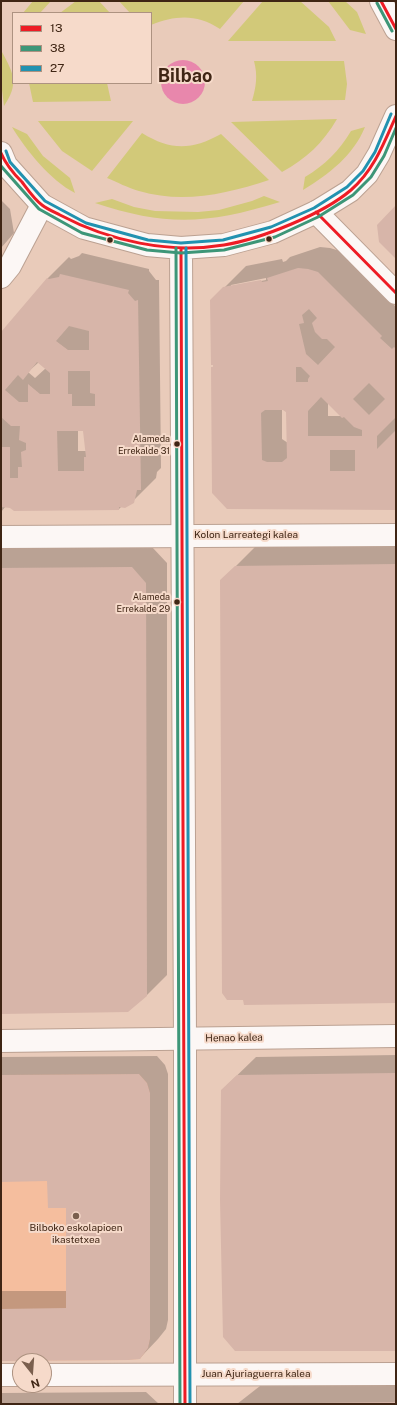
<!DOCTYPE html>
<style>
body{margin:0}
#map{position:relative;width:397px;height:1405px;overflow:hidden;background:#e9cbba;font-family:"Public Sans",sans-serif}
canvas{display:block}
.frame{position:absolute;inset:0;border:2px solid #3f2514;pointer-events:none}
.legend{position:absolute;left:12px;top:12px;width:140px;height:72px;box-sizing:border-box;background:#f6daca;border:1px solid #ad9281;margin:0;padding:5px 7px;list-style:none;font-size:12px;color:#3f2514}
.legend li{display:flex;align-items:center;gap:8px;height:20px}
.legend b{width:20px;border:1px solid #ad9281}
.north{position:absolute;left:12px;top:1353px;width:40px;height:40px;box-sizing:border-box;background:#f6daca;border:1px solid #ad9281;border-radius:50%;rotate:163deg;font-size:11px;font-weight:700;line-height:16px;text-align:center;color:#3f2514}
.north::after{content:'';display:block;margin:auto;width:14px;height:18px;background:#7a5f4e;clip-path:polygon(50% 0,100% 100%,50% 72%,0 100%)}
</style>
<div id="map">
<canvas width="397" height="1405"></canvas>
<div class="frame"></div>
<ul class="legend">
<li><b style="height:5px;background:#ee1c25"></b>13</li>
<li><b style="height:5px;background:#3d9678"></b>38</li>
<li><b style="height:5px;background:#2292b0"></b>27</li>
</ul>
<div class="north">N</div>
</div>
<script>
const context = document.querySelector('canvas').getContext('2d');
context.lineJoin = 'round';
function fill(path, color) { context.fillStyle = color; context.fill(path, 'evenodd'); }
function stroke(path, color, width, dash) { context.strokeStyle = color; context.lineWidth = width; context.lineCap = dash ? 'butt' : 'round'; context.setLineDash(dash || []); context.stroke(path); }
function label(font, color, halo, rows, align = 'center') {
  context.font = font + ' "Public Sans",sans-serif'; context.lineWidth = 4; context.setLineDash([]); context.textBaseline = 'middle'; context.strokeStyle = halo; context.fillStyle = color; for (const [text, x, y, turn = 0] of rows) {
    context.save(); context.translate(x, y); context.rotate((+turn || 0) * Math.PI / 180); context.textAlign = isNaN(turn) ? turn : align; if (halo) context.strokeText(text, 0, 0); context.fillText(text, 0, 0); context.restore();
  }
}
const built = new Path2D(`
 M 139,1074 L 147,1083 L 150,1093 L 150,1339 L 148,1348 L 140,1359 L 128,1360 L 1,1361 L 1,1075 Z`);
const green = new Path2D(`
 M 33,1 L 51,1 L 40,13 L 23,13 Z
 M 76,1 L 99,1 L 110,13 L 60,13 Z
 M 119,1 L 244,1 L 220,29 C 197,14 176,15 151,25 L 151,13 L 130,13 Z
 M 263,1 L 300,1 L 329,27 L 336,41 L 228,41 Z
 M 328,1 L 345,1 L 357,12 L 366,34 L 350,30 Z
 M 2,52 C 14,74 19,84 4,106 L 1,82 Z
 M 254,61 L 344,61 L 347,84 L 345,100 L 252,101 C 256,87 258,76 254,61 Z
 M 29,83 L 107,83 L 111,101 L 33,102 Z
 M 337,119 C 323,143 306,159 282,172 L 231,122 Z
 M 38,121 L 133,121 L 92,171 L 62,151 Z
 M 12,127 L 27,134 L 43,156 L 70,178 L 75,193 C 50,180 26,150 12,127 Z
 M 365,127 C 353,156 329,174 303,190 L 305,177 C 325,165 339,151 351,131 Z
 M 142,133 C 171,151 192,150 221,134 L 269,180 C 226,194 183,204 139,191 C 128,188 117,182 107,178 Z
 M 264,196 L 280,202 C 208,224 167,227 95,203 L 112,199 L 134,207 L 155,211 L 198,212 L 219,210 L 252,201 Z`);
const water = new Path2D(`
 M161 82a22 22 0 1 1 44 0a22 22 0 1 1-44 0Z`);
const shadow = new Path2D(`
 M 1,200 L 10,209 L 14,233 L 1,248 Z
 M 320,247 L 330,248 L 340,251 L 396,307 L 396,507 L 394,509 L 227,508 L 212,368 L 215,364 L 211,301 L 246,266 L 282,259 L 283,262 L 286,261 L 290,257 ZM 266,278 L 266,280 L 231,287 L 231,285 ZM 328,403 L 341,416 L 328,416 ZM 282,409 L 287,412 L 288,443 L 282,439 Z
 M 82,253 L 149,269 L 149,271 L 156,280 L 159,280 L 161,468 L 157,472 L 156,478 L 129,505 L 122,506 L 119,509 L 6,506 L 1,512 L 1,333 L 48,278 L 69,257 L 71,259 L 79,256 ZM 39,362 L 46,368 L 35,378 L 28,372 ZM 78,430 L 84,430 L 86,451 L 78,451 Z
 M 396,544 L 396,1002 L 221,581 L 257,545 Z
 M 152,547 L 167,563 L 167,975 L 146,996 L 1,1013 L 1,548 Z
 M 396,1055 L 396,1350 L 222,1090 L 256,1057 Z
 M 157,1056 L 165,1065 L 168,1074 L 168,1320 L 166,1329 L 158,1339 L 140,1358 L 1,1360 L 1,1291 L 67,1291 L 67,1207 L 48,1180 L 1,1181 L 1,1057 Z
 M 396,1384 L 396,1404 L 237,1404 L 260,1386 Z
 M 146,1392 L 159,1404 L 1,1404 L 1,1393 Z`);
const building = new Path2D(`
 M 396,205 L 396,259 L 379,242 L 377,225 Z
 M 298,268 L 308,269 L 318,272 L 382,336 L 380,338 L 392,349 L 394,347 L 396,349 L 396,417 L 377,436 L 377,449 L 396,430 L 395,510 L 227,509 L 212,493 L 211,367 L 213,367 L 213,365 L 211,365 L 210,300 L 223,287 L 261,280 L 262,282 L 268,281 L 267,278 ZM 309,309 L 317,318 L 312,323 L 315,332 L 322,339 L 327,339 L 335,347 L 318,365 L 306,354 L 299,324 L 304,323 L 302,315 ZM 296,367 L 301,367 L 310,376 L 308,379 L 308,382 L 296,382 ZM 369,383 L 385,399 L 369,415 L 353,399 ZM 321,397 L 342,418 L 344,417 L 354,427 L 362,430 L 362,436 L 308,436 L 308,411 ZM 265,410 L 283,410 L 286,412 L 287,458 L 282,462 L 267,462 L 262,460 L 261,413 ZM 330,450 L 355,450 L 355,471 L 330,471 Z
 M 60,274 L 129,290 L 128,293 L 135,301 L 138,300 L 141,490 L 137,490 L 134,503 L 125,508 L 119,507 L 119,510 L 14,511 L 10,508 L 1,507 L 1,447 L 10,447 L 10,478 L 18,478 L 18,467 L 22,467 L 21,452 L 26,450 L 26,443 L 19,440 L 20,426 L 11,426 L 1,417 L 1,332 L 47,278 L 49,279 L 59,277 ZM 69,326 L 89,331 L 89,350 L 68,350 L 56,341 ZM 37,362 L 50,373 L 50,394 L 40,394 L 28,384 L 28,402 L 19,402 L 5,390 L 18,375 L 23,380 ZM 68,371 L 90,371 L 90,393 L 95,394 L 95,406 L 72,406 L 72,394 L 68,394 ZM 57,431 L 83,431 L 86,457 L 84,457 L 84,471 L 58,471 Z
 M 396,564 L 396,1003 L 244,1005 L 243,1000 L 227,1000 L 222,993 L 220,580 L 235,566 Z
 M 132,567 L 146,583 L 147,996 L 128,1012 L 1,1014 L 1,568 Z
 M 396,1073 L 396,1351 L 235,1351 L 223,1337 L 220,1200 L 221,1090 L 237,1075 Z
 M 139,1074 L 147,1083 L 150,1093 L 150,1339 L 148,1348 L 140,1359 L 128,1360 L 1,1361 L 1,1309 L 66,1308 L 66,1208 L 48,1208 L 47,1181 L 1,1182 L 1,1075 Z
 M 396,1402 L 396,1404 L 315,1404 L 315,1403 Z`);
const street = new Path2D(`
 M 316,212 L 396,293
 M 1,277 L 10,266 L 42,205
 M 1,537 L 396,535
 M 1,1041 L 396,1036
 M 1,1375 L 20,1375
 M 44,1375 L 396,1374`);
const primary = new Path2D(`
 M 381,1 L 396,29
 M 1,153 L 6,165 L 42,205 L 84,228 L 147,245 L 181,248 L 224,245 L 273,232 L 316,212 L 350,191 L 367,174 L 379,154 L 396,116
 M 181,248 L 185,1039 L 185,1404`);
const bus1 = new Path2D(`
 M 381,1 L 396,29
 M 1,153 C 6,165 13,173 22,182 C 28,190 34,199 42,205 C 47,209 54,212 60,215 C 109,241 169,254 224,245 C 261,239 323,214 351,190 C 374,170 384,143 396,116
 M 316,212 L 396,293
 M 181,248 L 185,1404`);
const bus2 = new Path2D(`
 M 377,3 L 392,31
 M 1,166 L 39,209 L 82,233 L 147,250 L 181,253 L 224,250 L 275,237 L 318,217 L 353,195 L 371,177 L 384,156 L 396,128
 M 176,248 L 180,1404`);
const bus3 = new Path2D(`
 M 6,151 L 10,162 L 45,201 L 86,223 L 148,240 L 181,243 L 223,240 L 271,227 L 314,208 L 347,187 L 363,171 L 375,152 L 391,114
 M 186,248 L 190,1404`);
const markers = [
 [269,239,3.5,"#3f2514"],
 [110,240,3.5,"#3f2514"],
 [177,444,3.5,"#3f2514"],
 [177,602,3.5,"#3f2514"],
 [76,1216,4,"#7a5f4e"]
];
const busNames = [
 ["Alameda",170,439],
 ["Errekalde 31",170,451],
 ["Alameda",170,597],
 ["Errekalde 29",170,609]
];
const streetNames = [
 ["Kolon Larreategi kalea",246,535],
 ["Henao kalea",234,1038,-1],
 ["Juan Ajuriaguerra kalea",256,1374]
];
const poiNames = [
 ["Bilboko eskolapioen",76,1228],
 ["ikastetxea",76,1240]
];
const townNames = [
 ["Bilbao",185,76]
];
fill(built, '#f5be9e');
fill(green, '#d2c979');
fill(water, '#e887ac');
fill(shadow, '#0003');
fill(building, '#d7b5a9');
stroke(street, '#bba192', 24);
stroke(primary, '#bba192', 24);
stroke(street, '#fcf7f5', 22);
stroke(primary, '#fcf7f5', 22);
stroke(bus1, '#ee1c25', 3);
stroke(bus2, '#3d9678', 3);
stroke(bus3, '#2292b0', 3);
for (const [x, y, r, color] of markers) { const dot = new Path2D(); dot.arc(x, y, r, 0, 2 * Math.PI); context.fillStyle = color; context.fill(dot); stroke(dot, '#f6daca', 1.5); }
label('9px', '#3f2514', '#f6daca', busNames, 'right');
label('10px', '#3f2514', '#f6daca', streetNames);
label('10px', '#3f2514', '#f6daca', poiNames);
label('bold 18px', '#3f2514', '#f6daca', townNames);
</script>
